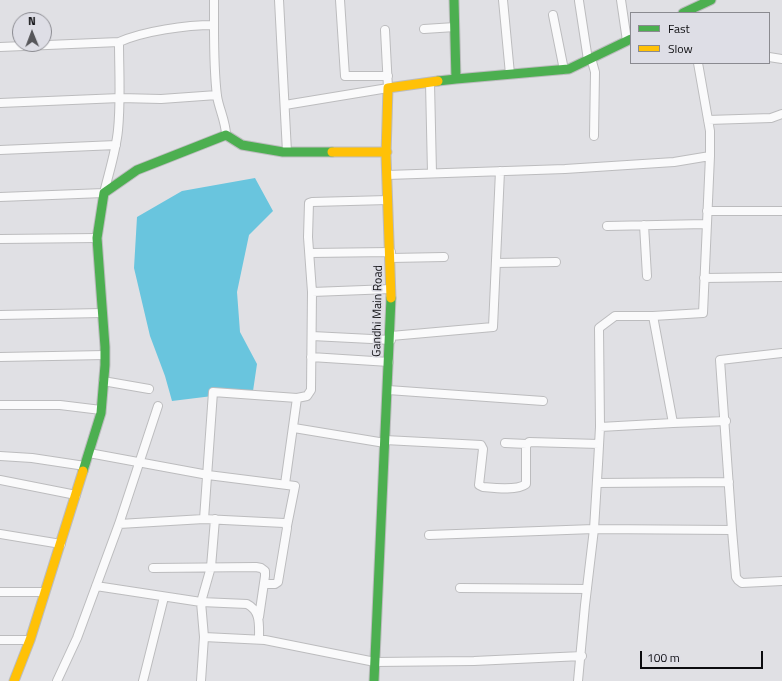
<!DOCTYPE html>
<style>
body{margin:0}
#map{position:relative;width:782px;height:681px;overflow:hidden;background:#e0e0e4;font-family:"Titillium Web",sans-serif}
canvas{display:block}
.legend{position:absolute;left:630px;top:12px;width:140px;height:52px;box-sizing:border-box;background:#dedee6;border:1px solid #8a8a90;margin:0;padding:5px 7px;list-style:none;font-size:12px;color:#0c0c0f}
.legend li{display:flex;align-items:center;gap:8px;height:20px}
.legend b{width:20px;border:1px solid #8a8a90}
.north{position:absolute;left:12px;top:12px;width:40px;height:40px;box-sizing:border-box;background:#dedee6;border:1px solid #8a8a90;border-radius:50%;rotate:359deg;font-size:11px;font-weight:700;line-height:16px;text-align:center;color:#0c0c0f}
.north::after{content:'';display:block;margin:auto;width:14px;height:18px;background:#56565a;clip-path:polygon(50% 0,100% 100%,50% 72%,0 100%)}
.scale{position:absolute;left:640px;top:651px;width:123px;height:18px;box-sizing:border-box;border:2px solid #0c0c0f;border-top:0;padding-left:5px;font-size:12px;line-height:14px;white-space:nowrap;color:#0c0c0f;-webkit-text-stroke:3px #dedee6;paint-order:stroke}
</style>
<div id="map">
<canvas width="782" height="681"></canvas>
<ul class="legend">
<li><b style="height:5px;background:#4caf50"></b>Fast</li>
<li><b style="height:5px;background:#ffc107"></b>Slow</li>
</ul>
<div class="north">N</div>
<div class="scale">100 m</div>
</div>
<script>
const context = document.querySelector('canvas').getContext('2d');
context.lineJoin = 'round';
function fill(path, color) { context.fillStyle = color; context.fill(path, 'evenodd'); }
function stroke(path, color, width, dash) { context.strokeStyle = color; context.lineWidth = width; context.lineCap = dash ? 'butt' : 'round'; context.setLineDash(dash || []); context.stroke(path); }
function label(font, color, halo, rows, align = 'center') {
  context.font = font + ' "Titillium Web",sans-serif'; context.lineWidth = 3; context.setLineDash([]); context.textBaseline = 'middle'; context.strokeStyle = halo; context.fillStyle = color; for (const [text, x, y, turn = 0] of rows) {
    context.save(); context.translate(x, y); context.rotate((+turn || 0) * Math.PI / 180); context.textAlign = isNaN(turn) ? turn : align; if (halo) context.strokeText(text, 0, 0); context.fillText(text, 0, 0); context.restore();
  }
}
const water = new Path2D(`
 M 255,178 L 273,211 L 249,235 L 237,292 L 240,332 L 257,364 L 253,391 L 172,401 L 165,376 L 150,336 L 134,268 L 137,217 L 182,191 Z`);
const street = new Path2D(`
 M 279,0 L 287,152
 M 340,0 L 345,76 L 388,76
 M 503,0 L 510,74
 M 621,0 L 627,41
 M 579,1 L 588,60
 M 553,15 L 564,70
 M 214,25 C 214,49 214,72 217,96 C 219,109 226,122 226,135
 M 424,29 L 455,27
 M 0,47 L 119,42 C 144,31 186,25 214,25 L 214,0
 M 769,57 L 782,59
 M 591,58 L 595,72 L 594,136
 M 430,83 L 432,173
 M 0,103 L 120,98 L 161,99 L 217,95
 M 285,105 L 388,88 L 385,30
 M 708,120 L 771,118 L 782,114
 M 0,150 L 116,145
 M 387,175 L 565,169 L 674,162 L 710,156 L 710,131 L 698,63
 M 0,197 L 104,193 C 109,172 116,151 118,130 C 121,101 119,71 119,42
 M 707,211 L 782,211
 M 644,225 L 647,276
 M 607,226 L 706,224
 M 0,239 L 97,238
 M 310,253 L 391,252
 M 391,258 L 444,257
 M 496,263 L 556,262
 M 704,278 L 782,277
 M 312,292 L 391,289
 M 0,315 L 102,313
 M 312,336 L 391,340
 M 391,336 L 493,327 L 500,171
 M 0,357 L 105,355
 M 311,357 L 389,362
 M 103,381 L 149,389
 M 388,390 L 543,401
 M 297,398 L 307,396 L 311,390 L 312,292 L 308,237 L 309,203 L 312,202 L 388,200
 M 0,405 L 60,405 L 101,410
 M 673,423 L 726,421
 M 600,427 L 673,423 L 653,316
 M 294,428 L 385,443
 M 385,440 L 481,445 L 483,449 L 479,485 L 483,487 C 494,488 517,491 526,484 L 526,446 L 529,442 L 599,444
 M 505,443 L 527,444
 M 89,453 L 208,475 L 295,486 L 287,526
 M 0,456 L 32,458 L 85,466
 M 0,480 L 76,495
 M 597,483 L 729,482
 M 204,519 L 213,392 L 297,398 L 285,484
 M 119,524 L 204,519 L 284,523 L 286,524 L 287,528 L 278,582 L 275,584 L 264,584
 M 732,530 L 736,577 L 738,580 L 742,583 L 782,581
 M 0,534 L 61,544
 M 429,535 L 594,529 L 732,530 L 720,360 L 782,353
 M 153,568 L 256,567 L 261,568 L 265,571 L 265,576 L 259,617
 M 96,586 L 201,602 L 247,604 C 261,611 259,625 259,639
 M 460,588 L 587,589
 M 0,592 L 45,592
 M 204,637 L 265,640 L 375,662 L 474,661 L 582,656
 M 0,640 L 30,640
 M 57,681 L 77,638 L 119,524 L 158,406
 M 143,681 L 164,597
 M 201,681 L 204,637 L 201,602 L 211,567 L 215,519
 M 578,681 L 585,605 L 594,529 L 598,464 L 600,427 L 599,328 L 615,316 L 653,316 L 703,313 L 710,156`);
const fast = new Path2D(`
 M 683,13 L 711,0
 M 456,79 L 569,69 L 631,39
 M 438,81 L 456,79 L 454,0
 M 83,471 L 101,413 L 105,365 L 105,347 L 97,238 L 104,193 L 137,170 L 226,135 L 242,145 L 283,152 L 332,152
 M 374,681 L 391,298`);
const slow = new Path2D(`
 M 332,152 L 387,152
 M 391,298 L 386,155 L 388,88 L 438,81
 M 14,681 L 30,640 L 83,471`);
const streetNames = [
 ["Gandhi Main Road",378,311,-89]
];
fill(water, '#69c5de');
stroke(street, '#bcbcbe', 10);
stroke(fast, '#bcbcbe', 11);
stroke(slow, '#bcbcbe', 11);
stroke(street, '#fafafb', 8);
stroke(fast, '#4caf50', 9);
stroke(slow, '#ffc107', 9);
label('12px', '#0c0c0f', '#dedee6', streetNames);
</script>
